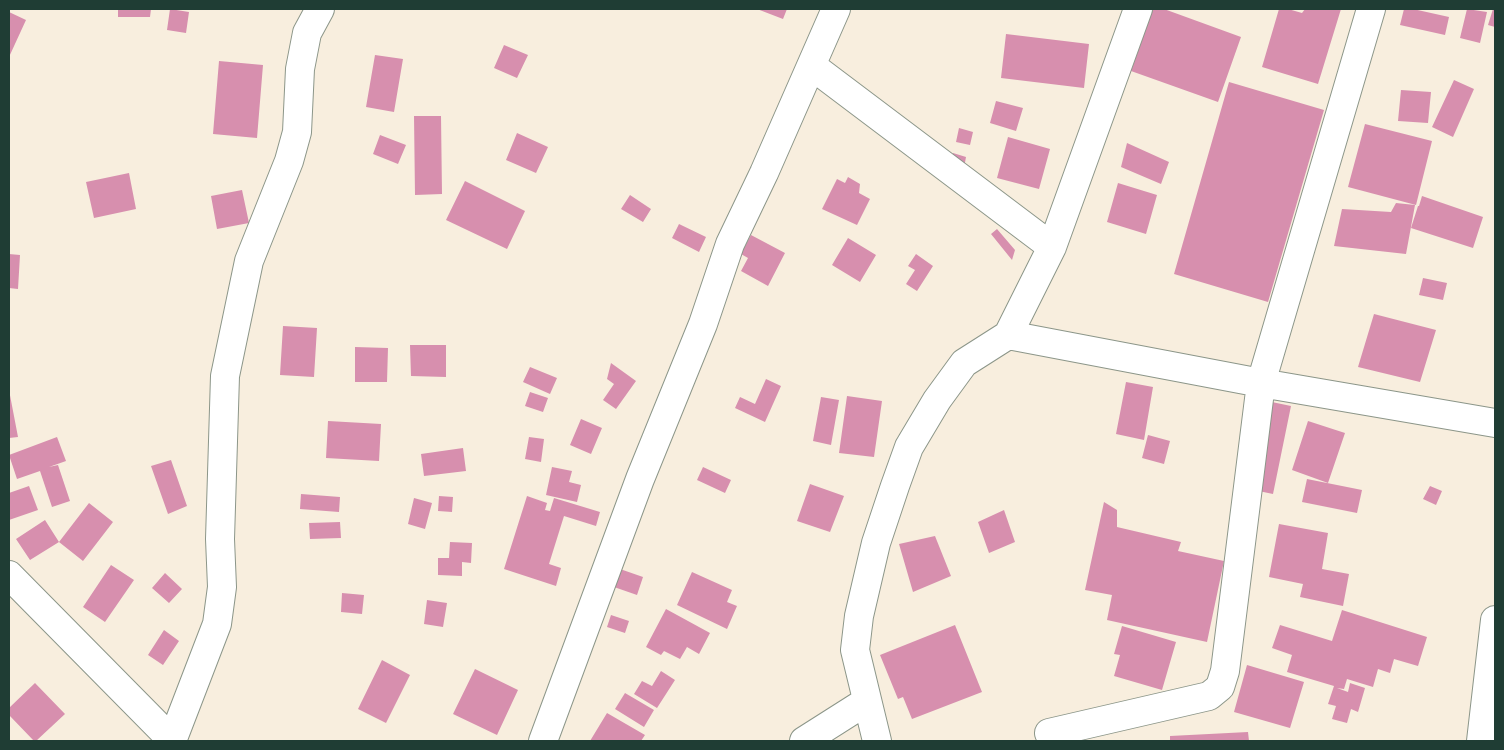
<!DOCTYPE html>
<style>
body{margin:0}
#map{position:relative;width:1504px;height:750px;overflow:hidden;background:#f8eede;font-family:"Gentium Book Plus",serif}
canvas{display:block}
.frame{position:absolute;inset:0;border:10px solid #1f3d34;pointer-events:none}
</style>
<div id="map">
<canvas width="1504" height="750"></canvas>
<div class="frame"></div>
</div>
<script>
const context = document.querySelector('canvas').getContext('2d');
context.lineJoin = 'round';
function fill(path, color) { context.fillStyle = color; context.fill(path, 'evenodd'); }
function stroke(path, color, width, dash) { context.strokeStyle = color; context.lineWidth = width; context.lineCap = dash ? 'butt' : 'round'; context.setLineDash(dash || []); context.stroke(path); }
const building = new Path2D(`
 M 118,9 L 151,9 L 150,17 L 118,17 Z
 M 170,9 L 189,12 L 186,33 L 167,30 Z
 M 757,9 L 787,9 L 783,19 Z
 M 1153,9 L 1164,9 L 1241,37 L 1218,102 L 1131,71 Z
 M 1279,9 L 1288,9 L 1302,13 L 1305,9 L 1341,9 L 1318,84 L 1262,67 Z
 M 1404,9 L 1413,9 L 1449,17 L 1445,35 L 1400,25 Z
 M 1467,9 L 1487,12 L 1480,43 L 1460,38 Z
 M 1493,9 L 1495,9 L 1495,27 L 1488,25 Z
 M 9,12 L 26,20 L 9,57 Z
 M 1006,34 L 1089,44 L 1084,88 L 1001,78 Z
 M 504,45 L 528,55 L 517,78 L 494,68 Z
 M 375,55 L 403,59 L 394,112 L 366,107 Z
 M 219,61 L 263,65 L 257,138 L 213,134 Z
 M 1454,80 L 1474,89 L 1453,137 L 1432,127 Z
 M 1229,82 L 1324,110 L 1268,302 L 1174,274 Z
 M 1401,90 L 1431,92 L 1428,123 L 1398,121 Z
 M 996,101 L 1023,108 L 1016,131 L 990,123 Z
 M 414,116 L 441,116 L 442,194 L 415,195 Z
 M 1365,124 L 1432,141 L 1416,205 L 1348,187 Z
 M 959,128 L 973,132 L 970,145 L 956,142 Z
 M 517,133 L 548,147 L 536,173 L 506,160 Z
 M 380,135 L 406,145 L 398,164 L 373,154 Z
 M 1008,137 L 1050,149 L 1039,189 L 997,178 Z
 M 1127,143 L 1169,162 L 1161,184 L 1121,167 Z
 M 953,153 L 966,157 L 963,173 L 949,170 Z
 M 129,173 L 136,209 L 94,218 L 86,182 Z
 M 848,177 L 860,184 L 859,193 L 870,199 L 857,225 L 822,209 L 837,179 L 845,183 Z
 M 465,181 L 525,211 L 507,249 L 446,220 Z
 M 1118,183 L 1157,195 L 1146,234 L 1107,222 Z
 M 242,190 L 249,223 L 217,229 L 211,196 Z
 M 630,195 L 651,209 L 643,222 L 621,209 Z
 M 1422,196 L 1483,217 L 1473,248 L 1411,228 L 1418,206 L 1420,206 L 1419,206 Z
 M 1396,203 L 1415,205 L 1406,254 L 1334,246 L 1342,209 L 1391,212 Z
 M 679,224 L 706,237 L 699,252 L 672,238 Z
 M 997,229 L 1015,250 L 1012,260 L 991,234 Z
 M 751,235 L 785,253 L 768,286 L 741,271 L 748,258 L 741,254 Z
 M 848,238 L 876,255 L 860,282 L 832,265 Z
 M 9,254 L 20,255 L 18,289 L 9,288 Z
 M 916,254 L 933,266 L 917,291 L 906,284 L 915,270 L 908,266 Z
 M 1423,278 L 1447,283 L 1443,300 L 1419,295 Z
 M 1374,314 L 1436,330 L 1420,382 L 1358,367 Z
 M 283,326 L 317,328 L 314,377 L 280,375 Z
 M 410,345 L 446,345 L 446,377 L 411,376 Z
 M 355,347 L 388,348 L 387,382 L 355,382 Z
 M 611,363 L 636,381 L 616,409 L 603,400 L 614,384 L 607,379 Z
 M 530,367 L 557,378 L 550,394 L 523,382 Z
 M 766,379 L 781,386 L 765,422 L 735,408 L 740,397 L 755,404 Z
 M 1126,382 L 1153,387 L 1144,440 L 1116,434 Z
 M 9,390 L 18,437 L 9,438 Z
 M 530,392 L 548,398 L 543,412 L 525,406 Z
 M 847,396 L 882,401 L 874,457 L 839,453 Z
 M 821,397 L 839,400 L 831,445 L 813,441 Z
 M 1267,401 L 1291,406 L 1273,494 L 1249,489 Z
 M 581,419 L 602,428 L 591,454 L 570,445 Z
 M 328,421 L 381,424 L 379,461 L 326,458 Z
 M 1308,421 L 1345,433 L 1328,483 L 1292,470 Z
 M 1148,435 L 1170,441 L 1164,464 L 1142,458 Z
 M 57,437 L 66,461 L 49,467 L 58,465 L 70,501 L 52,507 L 40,471 L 17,479 L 9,455 Z
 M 529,437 L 544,439 L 541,462 L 525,459 Z
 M 463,448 L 466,471 L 424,476 L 421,454 Z
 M 171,460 L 187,506 L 168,514 L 151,466 Z
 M 552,467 L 572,471 L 569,482 L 581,485 L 577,502 L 546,495 Z
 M 703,467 L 731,480 L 725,493 L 697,480 Z
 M 1307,479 L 1362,490 L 1357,513 L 1302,502 Z
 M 810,484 L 844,496 L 830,532 L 797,521 Z
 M 29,486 L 38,510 L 9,520 L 9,493 Z
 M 1430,486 L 1442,491 L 1436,505 L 1423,499 Z
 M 301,494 L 340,497 L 339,512 L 300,509 Z
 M 439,496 L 453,497 L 452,512 L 438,511 Z
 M 527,496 L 547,503 L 545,510 L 550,511 L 554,498 L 600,512 L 596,526 L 564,516 L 549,564 L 561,568 L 556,586 L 504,569 Z
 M 414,498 L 432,503 L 425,529 L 408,524 Z
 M 1104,502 L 1117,510 L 1117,527 L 1181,542 L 1178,551 L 1224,561 L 1207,642 L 1107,620 L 1112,595 L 1085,590 Z
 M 89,503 L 113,522 L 83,561 L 59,542 Z
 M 1004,510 L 1015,542 L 989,553 L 978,522 Z
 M 45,520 L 59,542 L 30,560 L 16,539 Z
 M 340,522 L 341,538 L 310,539 L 309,523 Z
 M 1279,524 L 1328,533 L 1322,569 L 1349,574 L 1343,606 L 1300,597 L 1303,584 L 1269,577 Z
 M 935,536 L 951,576 L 913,592 L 899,544 Z
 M 450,542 L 472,543 L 471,563 L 462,562 L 462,576 L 438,575 L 438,558 L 449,558 Z
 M 111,565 L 134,580 L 105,622 L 83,607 Z
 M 620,569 L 643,577 L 637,595 L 614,587 Z
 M 692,572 L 732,590 L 727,602 L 737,606 L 727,629 L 677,605 Z
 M 165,573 L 182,589 L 169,603 L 152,588 Z
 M 342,593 L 364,595 L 362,614 L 341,612 Z
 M 427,600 L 447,603 L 443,627 L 424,624 Z
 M 666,609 L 710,633 L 699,654 L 687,647 L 680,659 L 664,651 L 661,655 L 646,647 Z
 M 1342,610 L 1427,637 L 1418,666 L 1394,659 L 1390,673 L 1378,669 L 1373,687 L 1347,679 L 1344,689 L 1337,688 L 1348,692 L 1350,683 L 1365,688 L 1358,712 L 1351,709 L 1347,723 L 1332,719 L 1336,706 L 1328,704 L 1334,686 L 1287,672 L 1292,655 L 1272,648 L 1280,625 L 1332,641 Z
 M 611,615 L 629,621 L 625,633 L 607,627 Z
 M 955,625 L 982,692 L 912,719 L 903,697 L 898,699 L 880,655 Z
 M 1122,626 L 1176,642 L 1162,690 L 1114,676 L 1120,655 L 1114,654 Z
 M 164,630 L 179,641 L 163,665 L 148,655 Z
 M 382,660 L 410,675 L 386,723 L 358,709 Z
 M 1247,665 L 1304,682 L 1290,728 L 1234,712 Z
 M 475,669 L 518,690 L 497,735 L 453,714 Z
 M 661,671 L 675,680 L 657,708 L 634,694 L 642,681 L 652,686 Z
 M 35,683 L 65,714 L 36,741 L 34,741 L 9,715 L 9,708 Z
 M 625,693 L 654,710 L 644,727 L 615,709 Z
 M 607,713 L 645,735 L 641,741 L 590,741 Z
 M 1248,732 L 1249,741 L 1170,741 L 1170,736 Z`);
const minor = new Path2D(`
 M 812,66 L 1052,247
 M 1008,335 L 1261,383 L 1495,423
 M 9,575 L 173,741
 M 1049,733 L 1209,696 L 1220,687 L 1225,671 L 1261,383 L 1371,9
 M 172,741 L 217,624 L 222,587 L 220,539 L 225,376 L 249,261 L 289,161 L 297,132 L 300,69 L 307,33 L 320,9
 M 543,741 L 640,479 L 703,324 L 730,244 L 764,173 L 836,9
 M 804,741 L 867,701
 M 877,741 L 855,650 L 859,616 L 876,543 L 895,486 L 909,447 L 937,400 L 964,363 L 1008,335 L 1052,247 L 1138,9
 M 1481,741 L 1495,620`);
fill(building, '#d78fae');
stroke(minor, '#8c9689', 30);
stroke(minor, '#fff', 28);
</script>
